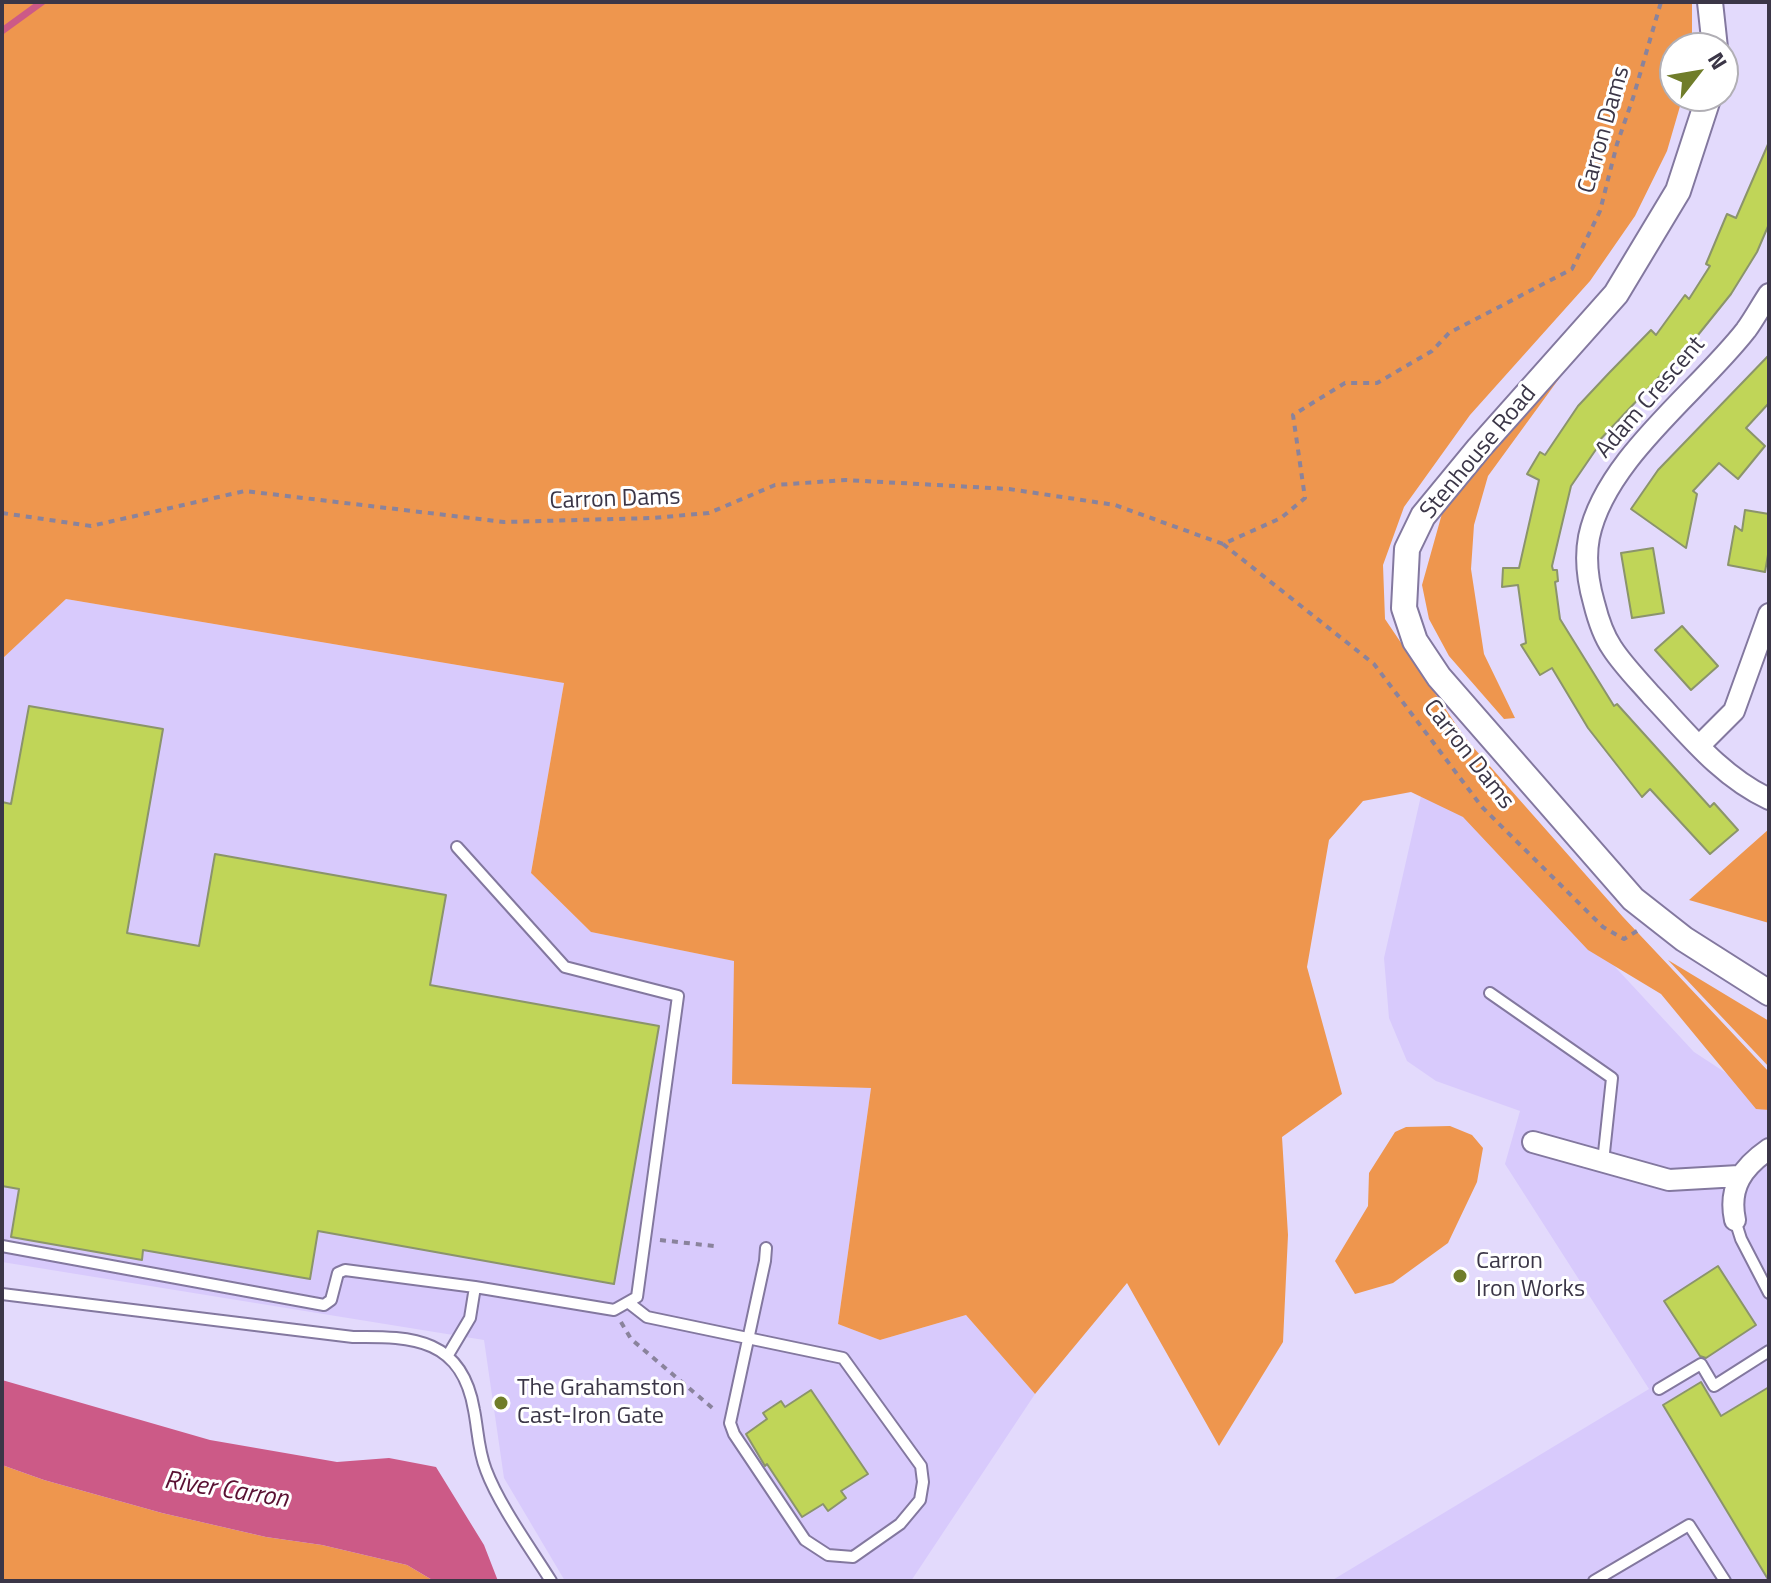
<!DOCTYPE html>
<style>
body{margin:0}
#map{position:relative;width:1771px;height:1583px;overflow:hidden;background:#e3dafc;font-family:"Titillium Web",sans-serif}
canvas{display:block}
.frame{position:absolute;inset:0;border:4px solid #3b3647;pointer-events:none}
.north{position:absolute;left:1659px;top:32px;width:80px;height:80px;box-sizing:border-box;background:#fff;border:2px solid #b1afb5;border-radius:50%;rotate:59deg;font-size:22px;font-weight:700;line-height:32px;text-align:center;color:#3b3647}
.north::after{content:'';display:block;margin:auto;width:28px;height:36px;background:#707d2a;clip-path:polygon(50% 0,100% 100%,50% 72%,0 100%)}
</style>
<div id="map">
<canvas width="1771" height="1583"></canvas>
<div class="frame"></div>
<div class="north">N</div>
</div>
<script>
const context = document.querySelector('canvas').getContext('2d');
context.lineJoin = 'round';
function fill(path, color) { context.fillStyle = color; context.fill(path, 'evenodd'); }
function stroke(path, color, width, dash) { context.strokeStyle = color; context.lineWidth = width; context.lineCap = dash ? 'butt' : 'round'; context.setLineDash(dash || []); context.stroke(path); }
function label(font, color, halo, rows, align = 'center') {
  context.font = font + ' "Titillium Web",sans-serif'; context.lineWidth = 6; context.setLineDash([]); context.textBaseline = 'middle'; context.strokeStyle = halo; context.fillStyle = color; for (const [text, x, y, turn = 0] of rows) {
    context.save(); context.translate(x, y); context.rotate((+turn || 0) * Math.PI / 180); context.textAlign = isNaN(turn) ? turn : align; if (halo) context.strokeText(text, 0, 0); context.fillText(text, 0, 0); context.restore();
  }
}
const built = new Path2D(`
 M 66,599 L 564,683 L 531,873 L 591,932 L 735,961 L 732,1083 L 871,1088 L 838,1324 L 880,1340 L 966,1315 L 1035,1394 L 911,1581 L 565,1581 L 504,1478 L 484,1340 L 2,1262 L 2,659 Z
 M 1428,765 L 1694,1052 L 1769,1101 L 1769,1581 L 1331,1581 L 1649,1389 L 1505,1164 L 1520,1111 L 1436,1081 L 1407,1061 L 1389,1018 L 1384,958 Z`);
const green = new Path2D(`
 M 2,2 L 1692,2 L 1692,48 L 1675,48 L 1675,96 L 1683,96 L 1667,151 L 1635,216 L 1590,281 L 1470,415 L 1404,507 L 1383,565 L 1385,619 L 1465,738 L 1623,917 L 1769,1072 L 1769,1110 L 1756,1109 L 1661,994 L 1588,950 L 1463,817 L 1411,792 L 1363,801 L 1329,840 L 1307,967 L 1342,1094 L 1282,1137 L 1288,1235 L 1283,1342 L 1219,1446 L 1127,1283 L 1035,1394 L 966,1315 L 880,1340 L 838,1324 L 871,1088 L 732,1084 L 734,961 L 591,932 L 531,873 L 564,683 L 66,599 L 2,659 Z
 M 1585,343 L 1488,476 L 1474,525 L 1471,569 L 1484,654 L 1515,718 L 1504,719 L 1449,656 L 1429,619 L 1422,585 L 1443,510 Z
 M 1769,829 L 1769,923 L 1689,900 Z
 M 1668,960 L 1769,1021 L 1769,1067 Z
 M 1450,1126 L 1472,1135 L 1483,1148 L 1477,1182 L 1448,1243 L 1393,1283 L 1355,1294 L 1335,1261 L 1368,1206 L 1369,1173 L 1395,1132 L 1406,1127 Z
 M 2,1465 L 44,1480 L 162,1513 L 266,1537 L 322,1545 L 407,1565 L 434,1581 L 2,1581 Z`);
const water = new Path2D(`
 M 2,1380 L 210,1440 L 337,1462 L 389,1458 L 436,1467 L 484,1545 L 498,1581 L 434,1581 L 407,1565 L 322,1545 L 266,1537 L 162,1513 L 44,1480 L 2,1465 Z`);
const stream = new Path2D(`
 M 2,31 L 42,2`);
const building = new Path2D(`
 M 1769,142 L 1769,224 L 1757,252 L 1731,294 L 1694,340 L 1596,444 L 1599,445 L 1571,486 L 1552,566 L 1553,570 L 1557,570 L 1558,581 L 1555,582 L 1560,619 L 1614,706 L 1617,704 L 1710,807 L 1714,803 L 1738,830 L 1710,854 L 1650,789 L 1642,797 L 1588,728 L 1552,668 L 1540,675 L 1521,645 L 1526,643 L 1518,585 L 1502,587 L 1503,568 L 1519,568 L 1539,480 L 1527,474 L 1540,452 L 1545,455 L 1578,406 L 1609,373 L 1651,330 L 1656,335 L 1685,295 L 1689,299 L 1710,266 L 1706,264 L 1727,214 L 1736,218 Z
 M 1769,355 L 1769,403 L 1746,428 L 1765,446 L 1738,479 L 1719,463 L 1693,491 L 1697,494 L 1686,548 L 1631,509 L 1658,470 Z
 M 1745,510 L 1769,514 L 1769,549 L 1765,572 L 1728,565 L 1735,526 L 1742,531 Z
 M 1653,548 L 1664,613 L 1632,618 L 1621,553 Z
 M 1682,626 L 1718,666 L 1691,690 L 1655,650 Z
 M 29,706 L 163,729 L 127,933 L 199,946 L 215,854 L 446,895 L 430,985 L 659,1026 L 614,1284 L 318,1231 L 310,1279 L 143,1250 L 142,1260 L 11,1237 L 19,1189 L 2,1186 L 2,802 L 11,804 Z
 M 1718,1266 L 1756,1325 L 1706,1358 L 1700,1356 L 1664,1301 Z
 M 1701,1382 L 1721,1416 L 1769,1387 L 1769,1581 L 1663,1405 Z
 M 811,1390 L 868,1474 L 841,1491 L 846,1498 L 828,1511 L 823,1504 L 802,1517 L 767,1464 L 765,1466 L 746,1434 L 767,1419 L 763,1413 L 781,1401 L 785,1407 Z`);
const path = new Path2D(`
 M 2,513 L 91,526 L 245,491 L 504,522 L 652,518 L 709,513 L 775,485 L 846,480 L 1009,489 L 1115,505 L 1223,544 L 1281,518 L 1305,498 L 1293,415 L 1345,383 L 1377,383 L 1432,351 L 1449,333 L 1572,269 L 1600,211 L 1617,144 L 1633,98 L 1661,2
 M 1223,544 L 1374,664 L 1482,807 L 1603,927 L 1624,939 L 1637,931
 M 660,1240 L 714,1246
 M 621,1322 L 631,1339 L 716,1411`);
const service = new Path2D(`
 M 1490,993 L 1612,1078 L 1603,1162
 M 1735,1220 L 1741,1239 L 1769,1293
 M 2,1246 L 324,1305 L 331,1300 L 338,1273 L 345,1270 L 475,1287
 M 2,1294 L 353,1337 C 414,1336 462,1339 474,1410 C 478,1430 478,1450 486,1470 C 499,1505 531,1549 551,1581
 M 629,1303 L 647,1317 L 843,1358 L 921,1466 L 923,1482 L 920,1500 L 900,1524 L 853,1557 L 828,1555 L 805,1540 L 734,1434 L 730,1423 L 765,1261 L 766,1248
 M 448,1355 L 470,1318 L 475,1287 L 614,1310 L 637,1297 L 678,996 L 565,967 L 457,847
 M 1659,1389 L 1701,1364 L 1714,1386 L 1769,1351
 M 1594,1581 L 1689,1525 L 1725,1581`);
const minor = new Path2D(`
 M 1769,294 C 1761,306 1754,319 1746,330 C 1698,392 1605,459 1589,537 C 1585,558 1588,582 1594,603 C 1598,619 1603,635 1612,648 C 1623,665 1638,680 1651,695 C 1687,733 1720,776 1769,799
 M 1699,746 L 1734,711 L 1769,614
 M 1533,1142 L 1669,1180 L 1739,1176
 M 1735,1220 C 1728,1187 1743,1167 1769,1149`);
const tertiary = new Path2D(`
 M 1710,2 L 1715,48
 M 1709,96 L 1678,191 L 1616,294 L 1479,448 L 1423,516 L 1407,549 L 1404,608 L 1415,641 L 1439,677 L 1633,899 L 1684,939 L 1769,993`);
const markers = [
 [1460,1276,8,"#707d2a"],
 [501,1403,8,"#707d2a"]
];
const streetNames = [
 ["Carron Dams",1605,130,-74],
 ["Adam Crescent",1651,398,-49],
 ["Stenhouse Road",1479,453,-50],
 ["Carron Dams",615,500,-2],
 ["Carron Dams",1468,755,52]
];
const poiNames = [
 ["Carron",1476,1262],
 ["Iron Works",1476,1290],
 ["The Grahamston",517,1389],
 ["Cast-Iron Gate",517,1417]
];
const waterNames = [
 ["River Carron",226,1491,9]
];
fill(built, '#d8cafc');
fill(green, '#ee964e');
fill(water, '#cc5a87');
stroke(stream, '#cc5a87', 7);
fill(building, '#c0d558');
stroke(building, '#8b946b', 2);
stroke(service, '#83789f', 14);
stroke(minor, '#83789f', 24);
stroke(tertiary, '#83789f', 28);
stroke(path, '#8a839c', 4, [6, 6]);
stroke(service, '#fff', 10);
stroke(minor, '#fff', 20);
stroke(tertiary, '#fff', 24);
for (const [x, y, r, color] of markers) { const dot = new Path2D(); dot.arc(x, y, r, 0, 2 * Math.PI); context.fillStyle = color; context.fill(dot); stroke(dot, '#fff', 3); }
label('24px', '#3b3647', '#fff', streetNames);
label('24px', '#3b3647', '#fff', poiNames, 'left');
label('italic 26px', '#591032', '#fff', waterNames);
</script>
